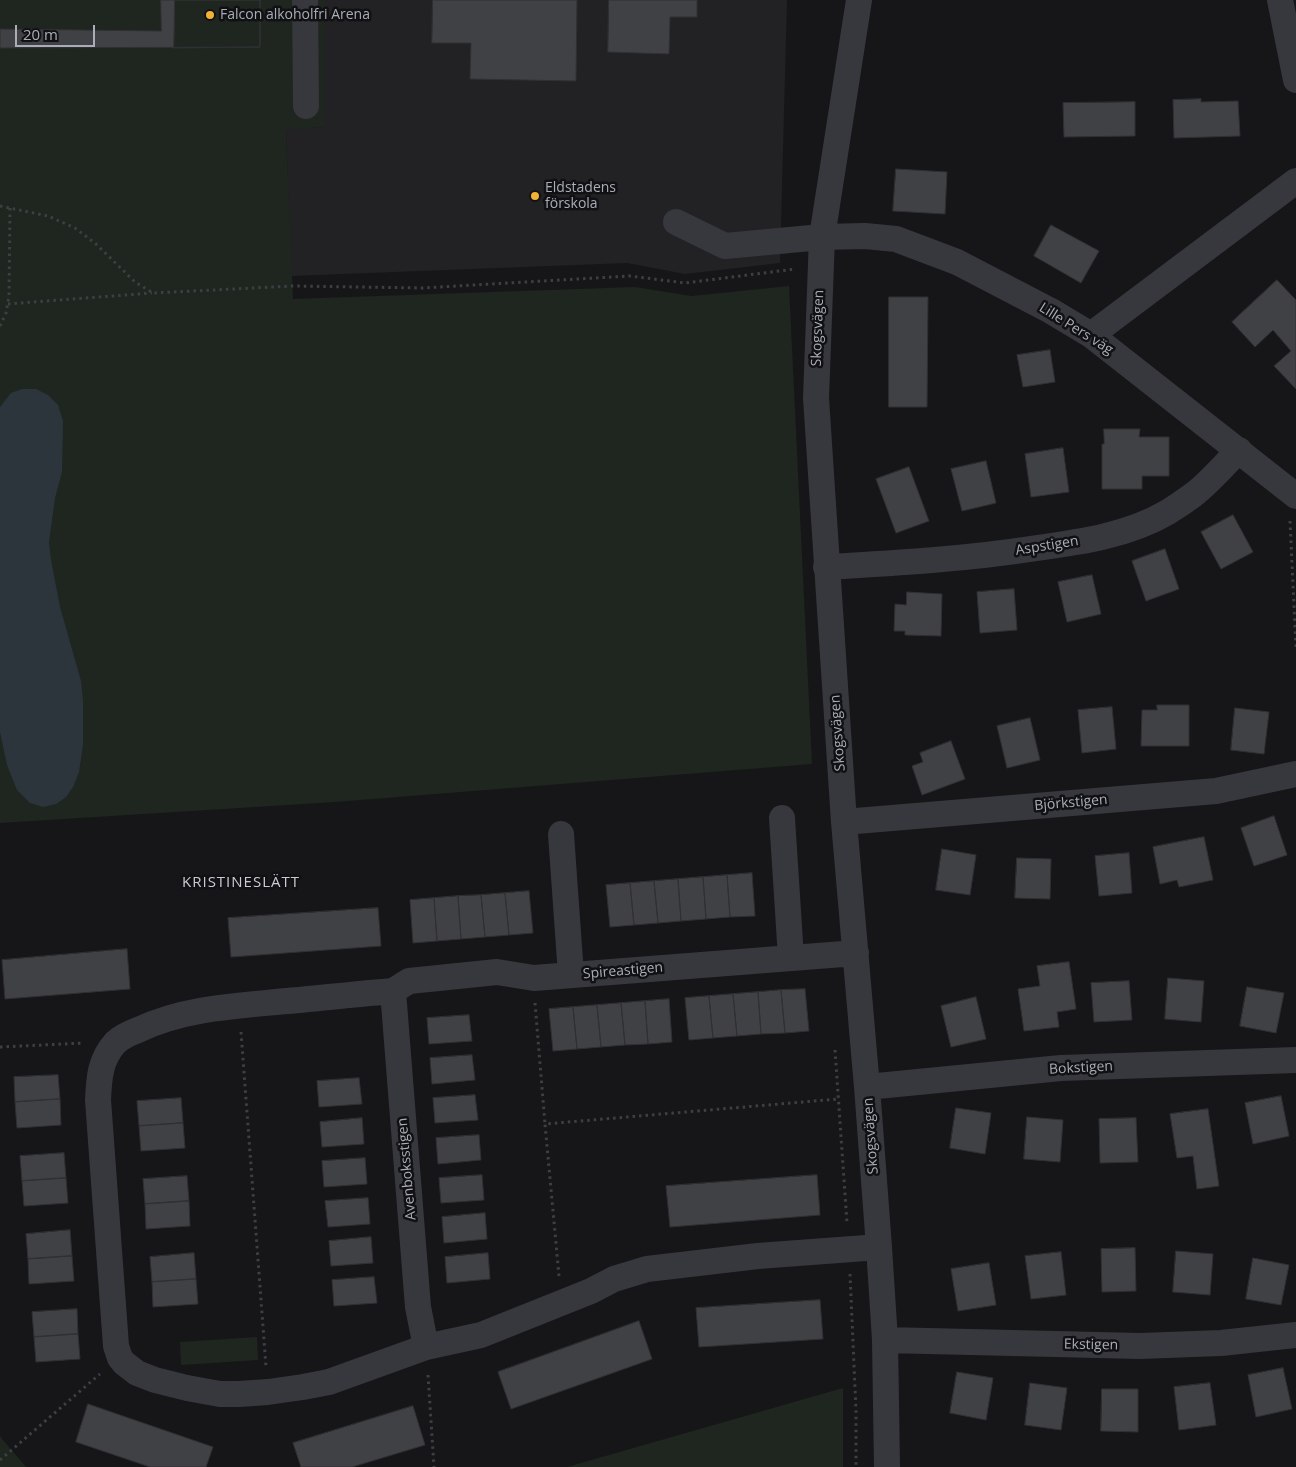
<!DOCTYPE html>
<meta charset="utf-8">
<style>
body{margin:0}
#map{position:relative;width:1296px;height:1467px;overflow:hidden;background:#161618;font-family:"Open Sans",sans-serif}
canvas{display:block}
.scale{position:absolute;left:15px;top:25px;width:80px;height:22px;box-sizing:border-box;border:2px solid #a8adb8;border-top:0;padding-left:6px;font-size:15px;line-height:18px;white-space:nowrap;color:#a8adb8;-webkit-text-stroke:4px #111113;paint-order:stroke}
</style>
<div id="map">
<canvas width="1296" height="1467"></canvas>
<div class="scale">20 m</div>
</div>
<script>
const context = document.querySelector('canvas').getContext('2d');
context.lineJoin = 'round';
function fill(path, color) { context.fillStyle = color; context.fill(path, 'evenodd'); }
function stroke(path, color, width, dash) { context.strokeStyle = color; context.lineWidth = width; context.lineCap = dash ? 'butt' : 'round'; context.setLineDash(dash || []); context.stroke(path); }
function label(font, color, halo, rows, align = 'center') {
  context.font = font + ' "Open Sans",sans-serif'; context.lineWidth = 5; context.setLineDash([]); context.textBaseline = 'middle'; context.strokeStyle = halo; context.fillStyle = color; for (const [text, x, y, turn = 0] of rows) {
    context.save(); context.translate(x, y); context.rotate((+turn || 0) * Math.PI / 180); context.textAlign = isNaN(turn) ? turn : align; if (halo) context.strokeText(text, 0, 0); context.fillText(text, 0, 0); context.restore();
  }
}
const built = new Path2D(`
 M 324,0 L 787,0 L 780,263 L 685,274 L 627,263 L 291,276 L 286,129 L 324,127 Z`);
const green = new Path2D(`
 M 0,0 L 324,0 L 324,127 L 286,130 L 293,299 L 635,287 L 691,296 L 789,286 L 812,764 L 335,802 L 0,823 Z
 M 257,1337 L 258,1360 L 181,1365 L 180,1342 Z
 M 843,1388 L 843,1467 L 567,1467 Z
 M 0,1436 L 2,1439 L 26,1467 L 0,1467 Z`);
const water = new Path2D(`
 M 22,389 L 36,389 L 48,395 L 58,405 L 63,421 L 62,472 L 55,498 L 49,542 L 51,560 L 60,607 L 81,681 L 83,700 L 83,744 L 79,772 L 73,787 L 66,797 L 56,804 L 43,807 L 30,803 L 17,790 L 7,765 L 0,732 L 0,407 L 11,393 Z`);
const building = new Path2D(`
 M 161,0 L 260,0 L 260,47 L 0,48 L 0,29 L 161,31 Z
 M 175,0 L 260,0 L 260,47 L 174,48 Z
 M 433,0 L 577,0 L 576,81 L 470,79 L 471,43 L 432,43 Z
 M 609,0 L 697,0 L 697,17 L 670,17 L 669,54 L 608,52 Z
 M 1201,99 L 1201,102 L 1238,101 L 1240,136 L 1174,138 L 1173,100 Z
 M 1135,102 L 1135,136 L 1064,137 L 1063,103 Z
 M 896,169 L 947,172 L 945,214 L 893,211 Z
 M 1051,225 L 1099,251 L 1081,283 L 1034,256 Z
 M 1277,280 L 1296,300 L 1296,389 L 1274,366 L 1291,351 L 1273,330 L 1255,347 L 1232,322 Z
 M 889,297 L 928,297 L 927,407 L 889,407 Z
 M 1050,350 L 1055,382 L 1023,387 L 1017,355 Z
 M 1104,429 L 1140,429 L 1139,437 L 1169,437 L 1169,476 L 1142,476 L 1142,489 L 1102,489 L 1102,444 L 1104,444 Z
 M 1063,448 L 1069,492 L 1031,497 L 1025,454 Z
 M 986,461 L 996,503 L 962,511 L 951,469 Z
 M 909,467 L 929,521 L 896,533 L 876,479 Z
 M 1233,515 L 1253,552 L 1221,569 L 1201,532 Z
 M 1165,549 L 1179,589 L 1146,601 L 1132,561 Z
 M 1092,575 L 1101,614 L 1067,622 L 1058,582 Z
 M 1014,589 L 1017,630 L 980,633 L 977,592 Z
 M 907,592 L 942,594 L 941,636 L 905,635 L 905,631 L 894,631 L 895,604 L 906,605 Z
 M 1157,705 L 1189,705 L 1189,746 L 1141,746 L 1142,710 L 1157,710 Z
 M 1112,707 L 1116,749 L 1082,753 L 1078,710 Z
 M 1235,708 L 1269,712 L 1264,754 L 1231,750 Z
 M 1030,718 L 1040,760 L 1007,768 L 997,726 Z
 M 951,741 L 965,779 L 922,795 L 912,766 L 923,762 L 920,753 Z
 M 1274,816 L 1287,855 L 1254,866 L 1241,828 Z
 M 1204,837 L 1213,880 L 1179,887 L 1177,880 L 1160,884 L 1153,847 Z
 M 942,849 L 976,855 L 970,895 L 936,890 Z
 M 1129,853 L 1132,893 L 1099,896 L 1095,856 Z
 M 1017,858 L 1051,859 L 1050,899 L 1015,898 Z
 M 752,873 L 755,916 L 730,917 L 727,875 Z
 M 727,875 L 730,917 L 706,919 L 703,877 Z
 M 703,877 L 706,919 L 681,921 L 678,879 Z
 M 678,879 L 681,921 L 658,923 L 654,881 Z
 M 654,881 L 658,923 L 634,925 L 630,883 Z
 M 630,883 L 634,925 L 610,927 L 606,885 Z
 M 529,891 L 533,933 L 509,935 L 505,893 Z
 M 505,893 L 509,935 L 485,937 L 481,895 Z
 M 481,895 L 485,937 L 461,939 L 458,896 Z
 M 458,896 L 461,939 L 437,941 L 434,898 Z
 M 434,898 L 437,941 L 413,943 L 410,900 Z
 M 378,908 L 381,946 L 231,957 L 228,918 Z
 M 127,949 L 130,989 L 5,999 L 2,960 Z
 M 1069,962 L 1076,1009 L 1057,1012 L 1059,1027 L 1024,1031 L 1018,989 L 1040,986 L 1037,966 Z
 M 1168,978 L 1204,981 L 1201,1022 L 1165,1019 Z
 M 1129,981 L 1132,1020 L 1094,1022 L 1091,983 Z
 M 1247,987 L 1284,993 L 1276,1033 L 1240,1026 Z
 M 805,989 L 809,1031 L 785,1033 L 781,990 Z
 M 781,990 L 785,1033 L 761,1034 L 758,992 Z
 M 758,992 L 761,1034 L 737,1036 L 733,994 Z
 M 733,994 L 737,1036 L 713,1038 L 709,996 Z
 M 709,996 L 713,1038 L 689,1040 L 685,998 Z
 M 976,997 L 986,1039 L 951,1047 L 941,1006 Z
 M 669,999 L 672,1042 L 648,1044 L 645,1001 Z
 M 645,1001 L 648,1044 L 625,1045 L 621,1003 Z
 M 621,1003 L 625,1045 L 601,1047 L 597,1005 Z
 M 597,1005 L 601,1047 L 577,1049 L 573,1007 Z
 M 573,1007 L 577,1049 L 553,1051 L 549,1009 Z
 M 469,1015 L 472,1041 L 429,1044 L 427,1018 Z
 M 472,1055 L 475,1080 L 432,1084 L 430,1058 Z
 M 58,1075 L 60,1099 L 15,1102 L 14,1077 Z
 M 359,1078 L 362,1104 L 319,1107 L 317,1081 Z
 M 475,1095 L 478,1120 L 435,1123 L 433,1098 Z
 M 1281,1096 L 1289,1136 L 1253,1144 L 1245,1103 Z
 M 181,1098 L 183,1123 L 139,1126 L 137,1101 Z
 M 60,1099 L 61,1125 L 17,1128 L 15,1102 Z
 M 956,1108 L 991,1113 L 985,1154 L 950,1148 Z
 M 1208,1109 L 1219,1186 L 1197,1189 L 1193,1156 L 1177,1158 L 1170,1114 Z
 M 1027,1117 L 1063,1120 L 1060,1162 L 1024,1159 Z
 M 362,1118 L 364,1144 L 322,1147 L 320,1122 Z
 M 1136,1118 L 1138,1162 L 1100,1163 L 1099,1119 Z
 M 183,1123 L 185,1148 L 141,1151 L 139,1126 Z
 M 479,1135 L 481,1160 L 438,1164 L 436,1138 Z
 M 64,1153 L 66,1178 L 22,1181 L 20,1156 Z
 M 365,1158 L 367,1184 L 324,1187 L 322,1161 Z
 M 482,1175 L 484,1200 L 441,1203 L 439,1178 Z
 M 817,1175 L 820,1215 L 670,1227 L 666,1186 Z
 M 187,1176 L 189,1201 L 145,1204 L 143,1179 Z
 M 66,1178 L 68,1203 L 24,1206 L 22,1181 Z
 M 368,1198 L 370,1224 L 328,1227 L 325,1201 Z
 M 189,1201 L 190,1226 L 146,1229 L 145,1204 Z
 M 485,1213 L 487,1239 L 444,1243 L 442,1217 Z
 M 70,1230 L 72,1256 L 28,1259 L 26,1234 Z
 M 371,1237 L 373,1263 L 331,1266 L 329,1241 Z
 M 1135,1248 L 1136,1291 L 1102,1292 L 1101,1249 Z
 M 1176,1251 L 1213,1254 L 1210,1295 L 1173,1292 Z
 M 1061,1252 L 1066,1295 L 1031,1299 L 1025,1256 Z
 M 194,1253 L 196,1279 L 152,1282 L 150,1257 Z
 M 488,1253 L 490,1279 L 447,1283 L 445,1257 Z
 M 72,1256 L 74,1281 L 29,1284 L 28,1259 Z
 M 1253,1258 L 1289,1265 L 1281,1305 L 1246,1299 Z
 M 989,1263 L 996,1305 L 958,1311 L 951,1269 Z
 M 374,1277 L 377,1303 L 334,1306 L 332,1280 Z
 M 196,1279 L 198,1304 L 153,1307 L 152,1282 Z
 M 820,1300 L 823,1339 L 699,1347 L 696,1308 Z
 M 77,1309 L 78,1334 L 34,1337 L 32,1312 Z
 M 639,1321 L 652,1359 L 511,1409 L 498,1372 Z
 M 78,1334 L 80,1359 L 36,1362 L 34,1337 Z
 M 1283,1368 L 1292,1409 L 1256,1417 L 1248,1375 Z
 M 957,1372 L 993,1378 L 986,1420 L 950,1413 Z
 M 1030,1383 L 1067,1388 L 1061,1430 L 1025,1425 Z
 M 1210,1383 L 1216,1425 L 1179,1430 L 1174,1387 Z
 M 1102,1389 L 1138,1389 L 1138,1432 L 1101,1431 Z
 M 88,1404 L 213,1447 L 206,1467 L 150,1467 L 76,1442 Z
 M 413,1406 L 425,1445 L 352,1467 L 301,1467 L 293,1443 Z`);
const path = new Path2D(`
 M 0,206 L 48,216 L 75,228 L 96,244 L 135,282 L 153,293 L 293,286 L 423,288 L 630,276 L 685,283 L 795,269
 M 8,304 L 152,293
 M 0,326 L 6,313 L 9,296 L 10,208
 M 1290,521 L 1296,648
 M 535,1003 L 545,1124
 M 241,1032 L 266,1367
 M 0,1047 L 84,1043
 M 835,1050 L 847,1223
 M 850,1274 L 856,1411 L 856,1467
 M 559,1276 L 545,1124 L 838,1099
 M 428,1375 L 434,1467
 M 0,1460 L 100,1374`);
const minor = new Path2D(`
 M 305,0 L 306,106
 M 859,0 L 822,237 L 816,398 L 844,822 L 867,1087 L 879,1247 L 885,1340 L 887,1467
 M 1280,0 L 1296,80
 M 676,222 L 725,246 L 822,237 L 865,236 L 896,239 L 957,262 L 1051,311 L 1091,335 L 1296,496
 M 1091,335 L 1296,181
 M 826,567 C 897,563 967,559 1037,548 C 1081,542 1129,535 1168,512 C 1176,507 1185,501 1193,495 C 1210,482 1224,465 1239,450
 M 782,818 L 791,958
 M 844,822 L 1216,791 L 1296,774
 M 561,834 L 571,975
 M 856,953 L 534,978 L 497,972 L 409,981 L 393,991 C 357,994 322,998 287,1001 C 236,1006 184,1008 138,1030 C 130,1033 121,1037 115,1043 C 100,1060 99,1078 98,1100 L 116,1346 L 120,1358 L 124,1363 L 137,1373 L 155,1380 L 187,1388 L 220,1394 L 239,1394 L 268,1392 L 303,1387 L 329,1382 L 426,1347 L 481,1335 L 591,1291 L 614,1279 L 647,1269 L 758,1256 L 879,1247
 M 393,991 L 418,1307 L 426,1347
 M 867,1087 L 1061,1068 L 1296,1060
 M 885,1340 L 1140,1346 L 1221,1343 L 1296,1335`);
const markers = [
 [210,15,5,"#f2b134"],
 [535,196,5,"#f2b134"]
];
const poiNames = [
 ["Falcon alkoholfri Arena",220,15],
 ["Eldstadens",545,188],
 ["förskola",545,204]
];
const streetNames = [
 ["Skogsvägen",818,328,-88],
 ["Lille Pers väg",1076,329,32],
 ["Aspstigen",1047,546,-9],
 ["Skogsvägen",838,733,-94],
 ["Björkstigen",1071,803,-5],
 ["Spireastigen",623,971,-5],
 ["Bokstigen",1081,1068,-3],
 ["Skogsvägen",871,1136,-94],
 ["Avenboksstigen",407,1169,-95],
 ["Ekstigen",1091,1345,1]
];
const neighbourhoodNames = [
 ["KRISTINESLÄTT",241,883]
];
fill(built, '#222225');
fill(green, '#1e261f');
fill(water, '#2c353c');
fill(building, '#404145');
stroke(building, '#303034', 1);
stroke(path, '#3d3f44', 3, [2.5, 4]);
stroke(minor, '#37383d', 26);
for (const [x, y, r, color] of markers) { const dot = new Path2D(); dot.arc(x, y, r, 0, 2 * Math.PI); context.fillStyle = color; context.fill(dot); stroke(dot, '#111113', 2); }
label('14px', '#a8adb8', '#111113', poiNames, 'left');
label('14px', '#a8adb8', '#111113', streetNames);
context.letterSpacing = '1px';
label('15px', '#c9ccd4', '#111113', neighbourhoodNames);
context.letterSpacing = '0px';
</script>
